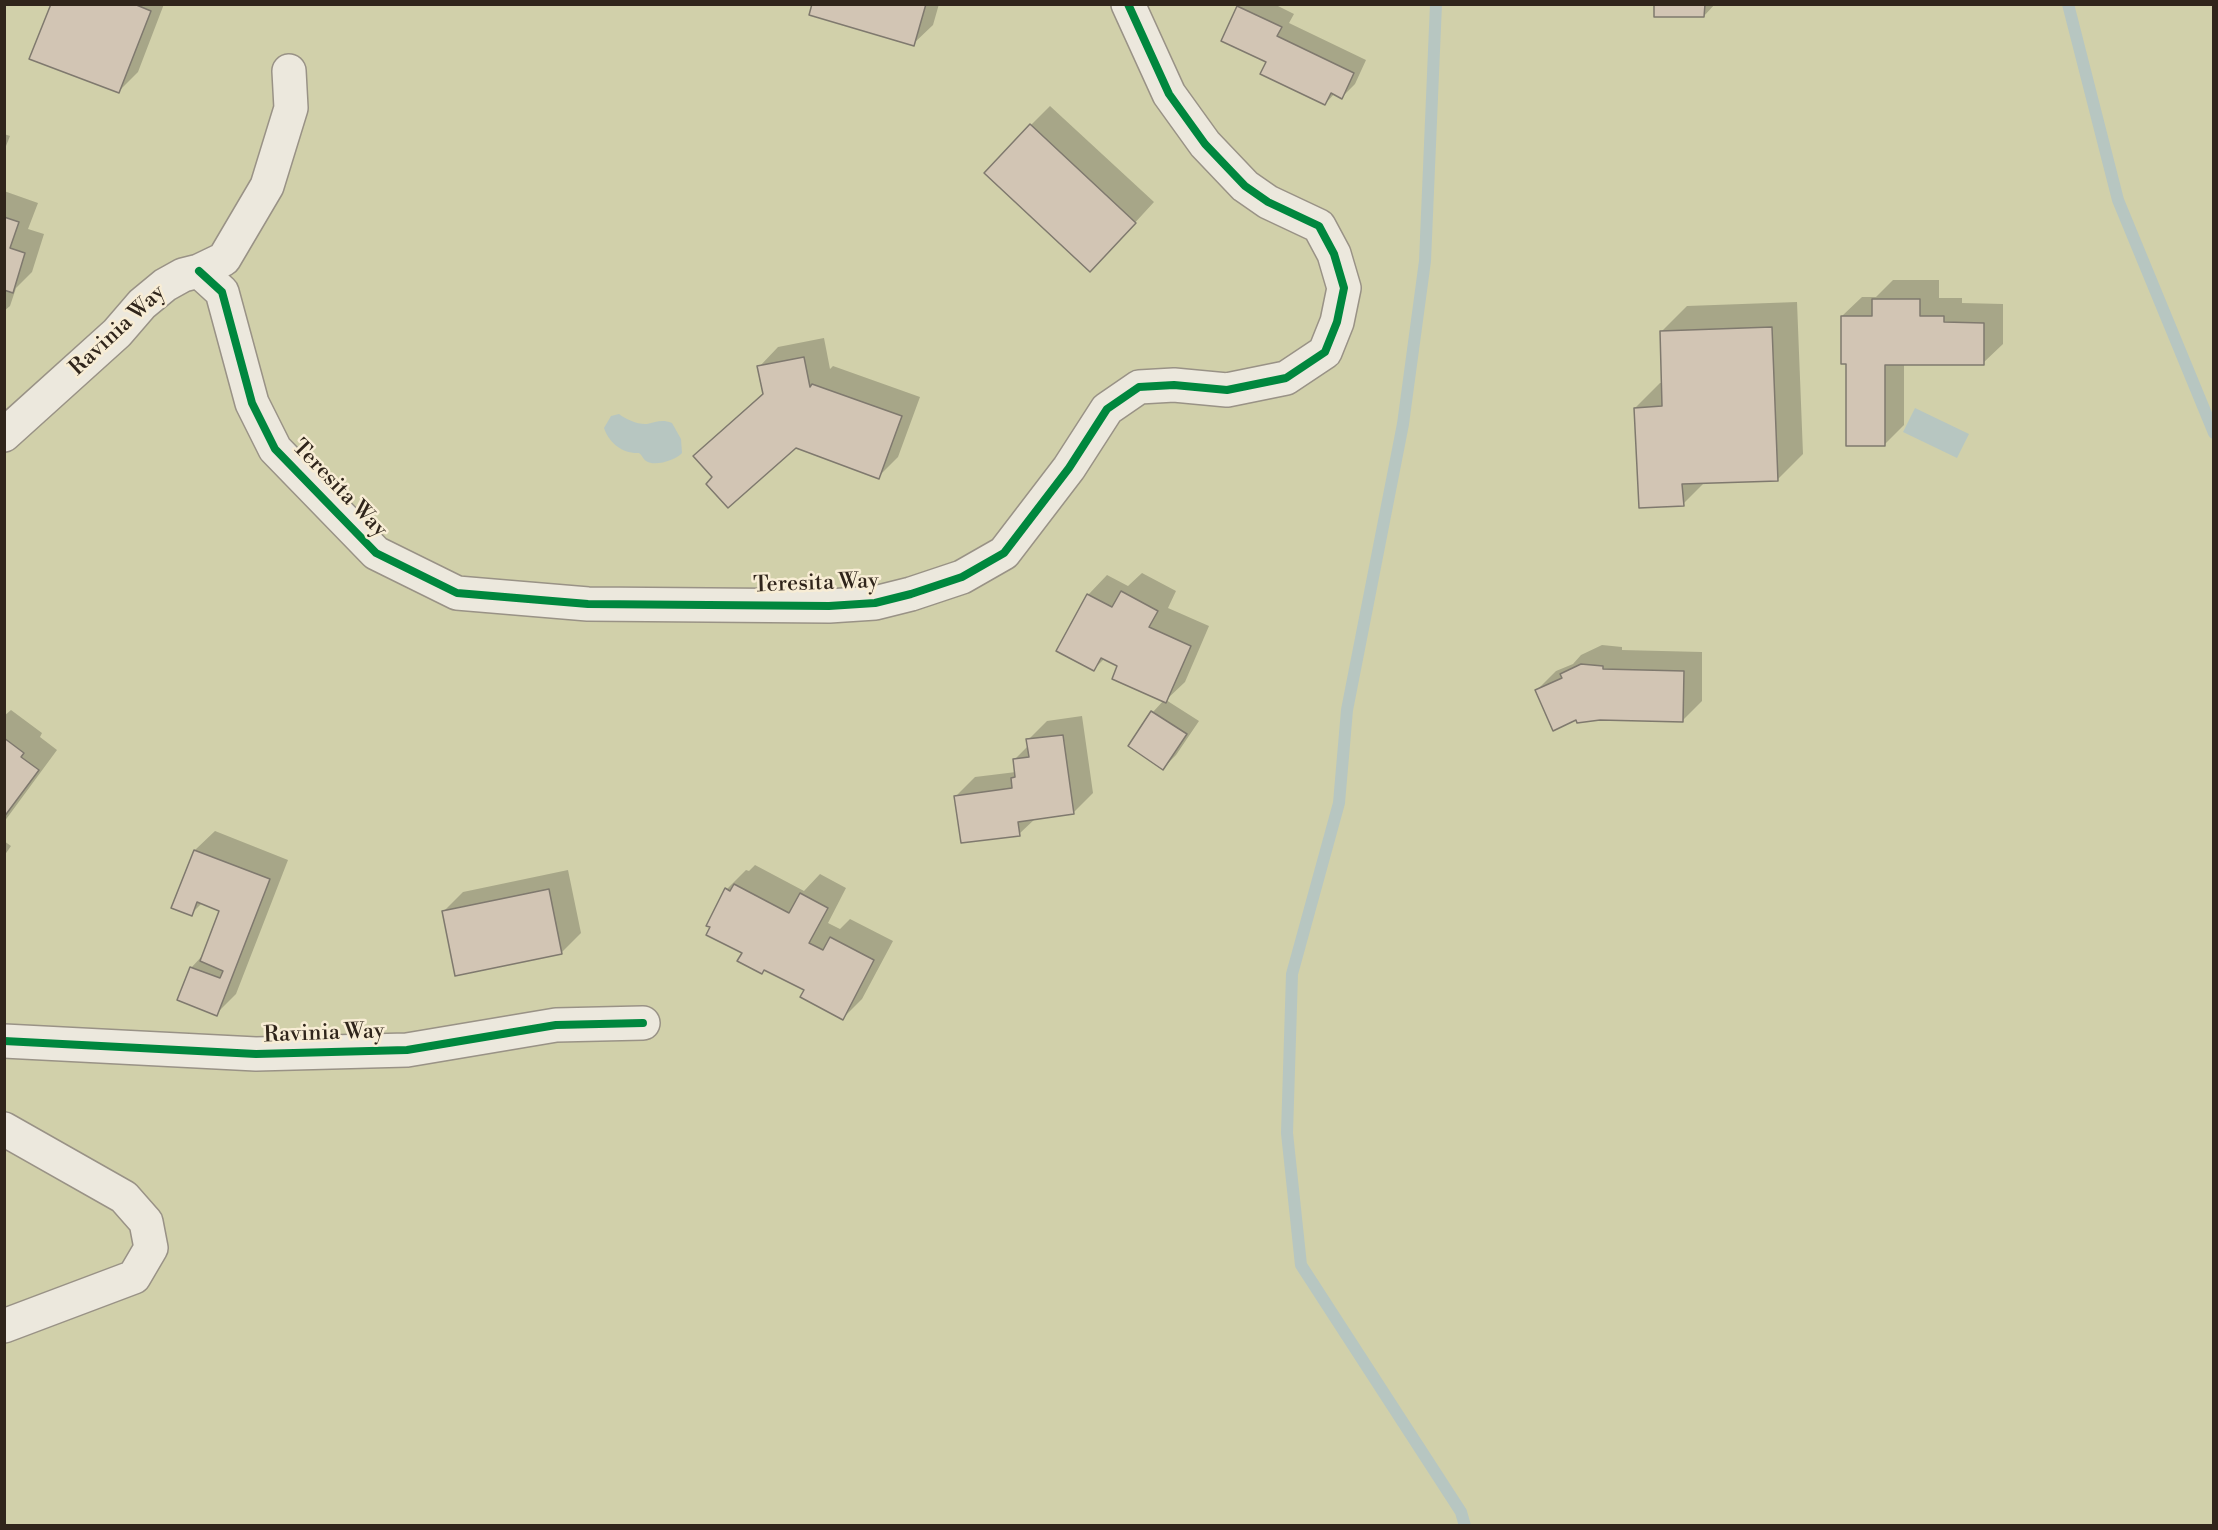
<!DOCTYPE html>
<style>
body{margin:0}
#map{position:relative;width:2218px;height:1530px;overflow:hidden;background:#e8dfcb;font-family:"Libre Bodoni",serif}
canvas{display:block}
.frame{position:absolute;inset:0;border:6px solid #30251b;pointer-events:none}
</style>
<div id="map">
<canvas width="2218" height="1530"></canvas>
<div class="frame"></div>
</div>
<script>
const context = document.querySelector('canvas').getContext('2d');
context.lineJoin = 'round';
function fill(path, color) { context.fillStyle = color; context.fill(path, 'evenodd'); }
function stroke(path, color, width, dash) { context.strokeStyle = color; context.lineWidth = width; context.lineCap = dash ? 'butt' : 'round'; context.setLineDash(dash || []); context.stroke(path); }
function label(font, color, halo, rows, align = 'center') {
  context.font = font + ' "Libre Bodoni",serif'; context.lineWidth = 5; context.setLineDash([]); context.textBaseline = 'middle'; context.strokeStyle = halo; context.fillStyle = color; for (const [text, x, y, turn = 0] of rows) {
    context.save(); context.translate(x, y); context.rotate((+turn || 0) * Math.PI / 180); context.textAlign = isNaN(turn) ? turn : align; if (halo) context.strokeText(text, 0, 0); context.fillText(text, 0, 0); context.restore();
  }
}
const green = new Path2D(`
 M 5,5 L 2213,5 L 2213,1525 L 5,1525 Z`);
const water = new Path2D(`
 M 1915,408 L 1969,434 L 1957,458 L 1903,432 Z
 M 619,414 C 625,419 639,425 647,424 C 656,422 662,419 672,423 L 681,439 L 682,453 C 676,460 655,467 646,461 C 643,459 642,455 639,453 C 623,454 609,443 604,428 L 611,416 Z`);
const shadow = new Path2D(`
 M 53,4 L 164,4 L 138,72 L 118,92 Z
 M 814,4 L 939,4 L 933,25 L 913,44 Z
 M 1241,4 L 1274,4 L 1294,14 L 1289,23 L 1366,60 L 1355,84 L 1342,97 L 1335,93 L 1325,104 L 1268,61 L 1239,7 Z
 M 1656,4 L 1715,4 L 1704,16 Z
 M 1050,106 L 1154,202 L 1109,251 L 1031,125 Z
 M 4,134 L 10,136 L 4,151 Z
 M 4,191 L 38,203 L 28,229 L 44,234 L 32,272 L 16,288 L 10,306 L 4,311 Z
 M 1893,280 L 1939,280 L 1939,298 L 1962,298 L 1962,303 L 2003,304 L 2003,344 L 1983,363 L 1904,363 L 1904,425 L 1884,445 L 1847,362 L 1842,316 L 1862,297 L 1876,297 Z
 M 1797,302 L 1803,454 L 1777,480 L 1705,482 L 1683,504 L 1635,408 L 1660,383 L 1663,383 L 1661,332 L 1687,306 Z
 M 824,338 L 830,369 L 833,366 L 920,397 L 898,457 L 878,477 L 796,446 L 714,477 L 695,456 L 764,392 L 759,367 L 778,347 Z
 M 1142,573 L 1176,591 L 1168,608 L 1209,626 L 1185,682 L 1166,700 L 1199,721 L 1176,755 L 1163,768 L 1130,745 L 1153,712 L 1164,700 L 1119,665 L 1105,658 L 1094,669 L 1088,595 L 1107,575 L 1128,586 Z
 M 1602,645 L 1622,647 L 1622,650 L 1702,652 L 1702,701 L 1682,721 L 1537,690 L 1556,671 L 1573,664 L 1581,655 Z
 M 11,710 L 42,733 L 40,737 L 57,750 L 4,822 L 4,716 Z
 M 1082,716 L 1093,793 L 1073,813 L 1036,818 L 1019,834 L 956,796 L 975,777 L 1016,772 L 1014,760 L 1029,745 L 1028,740 L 1047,721 Z
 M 215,831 L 288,860 L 236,994 L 216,1014 L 191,968 L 203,955 L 221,910 L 202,903 L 191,914 L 173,907 L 195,850 Z
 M 4,841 L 11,846 L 4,856 Z
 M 755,865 L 804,891 L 820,874 L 846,888 L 828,923 L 840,929 L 850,919 L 893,941 L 862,999 L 843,1018 L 806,990 L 766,969 L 762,973 L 744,952 L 727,889 L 746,870 L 749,871 Z
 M 568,870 L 581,933 L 562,952 L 443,912 L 463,892 Z`);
const stream = new Path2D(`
 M 1436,4 L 1425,261 L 1403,424 L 1347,710 L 1339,803 L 1292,974 L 1287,1133 L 1301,1265 L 1461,1512 L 1465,1526
 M 2068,4 L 2118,200 L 2214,433`);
const building = new Path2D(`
 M 51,4 L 134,4 L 151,11 L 119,93 L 29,59 Z
 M 812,4 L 926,4 L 914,46 L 809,15 Z
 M 1654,4 L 1705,4 L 1704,17 L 1654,17 Z
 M 1237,6 L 1282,27 L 1277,36 L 1354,73 L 1342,99 L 1331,93 L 1325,105 L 1260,74 L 1266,62 L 1221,41 Z
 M 1030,124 L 1136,223 L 1090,272 L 984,173 Z
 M 4,217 L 19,222 L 10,248 L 25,253 L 13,293 L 4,290 Z
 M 1872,299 L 1920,299 L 1920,316 L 1944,316 L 1944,322 L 1984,323 L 1984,365 L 1885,365 L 1885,446 L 1846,446 L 1846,364 L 1841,364 L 1841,316 L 1872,316 Z
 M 1772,327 L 1778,481 L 1682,484 L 1684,506 L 1639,508 L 1634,408 L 1662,406 L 1660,331 Z
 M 804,357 L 810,387 L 812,384 L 902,416 L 879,479 L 796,448 L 728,508 L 706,484 L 712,477 L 693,456 L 763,394 L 757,366 Z
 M 1121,591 L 1158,611 L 1149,627 L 1191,646 L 1166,703 L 1112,679 L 1117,666 L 1101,658 L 1094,671 L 1056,651 L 1087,594 L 1112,607 Z
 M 1581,664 L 1603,666 L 1603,669 L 1684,671 L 1683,722 L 1600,720 L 1577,723 L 1576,720 L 1553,731 L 1535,690 L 1562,678 L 1560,674 Z
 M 1151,711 L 1187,734 L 1163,770 L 1128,746 Z
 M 1063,735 L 1074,814 L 1018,822 L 1020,836 L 961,843 L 954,796 L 1012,788 L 1011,778 L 1015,777 L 1013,759 L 1029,757 L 1026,739 Z
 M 4,738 L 24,753 L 21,757 L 39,770 L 4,817 Z
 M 194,850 L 270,879 L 217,1016 L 177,1000 L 190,967 L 220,978 L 223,971 L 200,961 L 219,911 L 197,902 L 192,916 L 171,908 Z
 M 734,884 L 789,913 L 800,893 L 828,908 L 809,943 L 823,950 L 830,937 L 874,960 L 843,1020 L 800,997 L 804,990 L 764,970 L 762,974 L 737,961 L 742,953 L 706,935 L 710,927 L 706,926 L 725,888 L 730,891 Z
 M 549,889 L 562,954 L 455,976 L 442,911 Z`);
const minor = new Path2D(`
 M 199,271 L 222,292 L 252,403 L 275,449 L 376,553 L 457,593 L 588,604 L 829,606 L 875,603 L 911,594 L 962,577 L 1004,553 L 1069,468 L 1107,409 L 1139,387 L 1174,385 L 1227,390 L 1286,378 L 1325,352 L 1337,322 L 1344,288 L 1334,254 L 1319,226 L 1268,202 L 1245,186 L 1205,144 L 1169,94 L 1128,4
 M 4,435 L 117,333 L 142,304 L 165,285 L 183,275 L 199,271 L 224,259 L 267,186 L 291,108 L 289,71
 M 4,1041 L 256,1054 L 407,1050 L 556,1025 L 643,1023
 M 4,1129 L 124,1197 L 146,1222 L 151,1248 L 134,1277 L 4,1326`);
const cycleway = new Path2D(`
 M 199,271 L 222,292 L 252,403 L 275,449 L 376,553 L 457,593 L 588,604 L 829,606 L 875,603 L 911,594 L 962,577 L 1004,553 L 1069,468 L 1107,409 L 1139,387 L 1174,385 L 1227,390 L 1286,378 L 1325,352 L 1337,322 L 1344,288 L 1334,254 L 1319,226 L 1268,202 L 1245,186 L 1205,144 L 1169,94 L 1128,4
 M 4,1041 L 256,1054 L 407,1050 L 556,1025 L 643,1023`);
const streetNames = [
 ["Ravinia Way",118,331,-43],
 ["Teresita Way",339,489,46],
 ["Teresita Way",816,584,-2],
 ["Ravinia Way",324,1034,-2]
];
fill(green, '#d1d0aa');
fill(water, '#b7c6c1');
fill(shadow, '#0003');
stroke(stream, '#b7c6c1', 12);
fill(building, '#d2c5b4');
stroke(building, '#7f796e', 1.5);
stroke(minor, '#999286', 36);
stroke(minor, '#ece8dd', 33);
stroke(cycleway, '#00873e', 8);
label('22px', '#30251b', '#f8edd5', streetNames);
</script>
